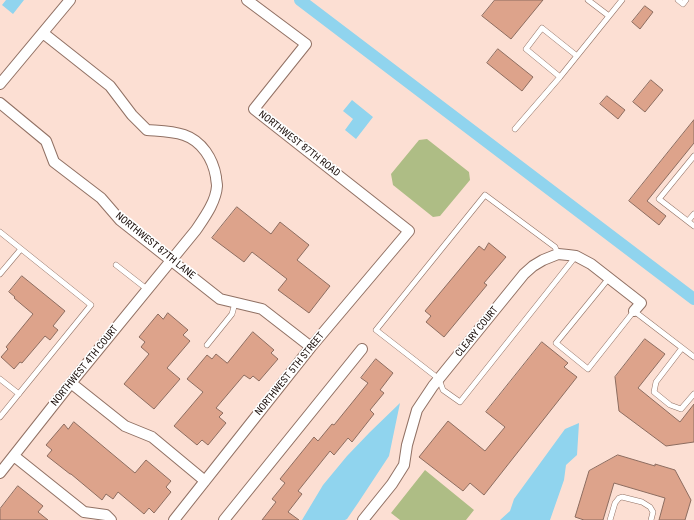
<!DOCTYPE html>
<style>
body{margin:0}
canvas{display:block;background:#fcdfd3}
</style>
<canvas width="694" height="520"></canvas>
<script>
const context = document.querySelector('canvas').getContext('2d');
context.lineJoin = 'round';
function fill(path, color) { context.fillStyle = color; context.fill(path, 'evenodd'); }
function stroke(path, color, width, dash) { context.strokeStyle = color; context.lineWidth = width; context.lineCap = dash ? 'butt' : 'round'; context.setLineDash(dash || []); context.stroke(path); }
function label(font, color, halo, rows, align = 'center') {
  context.font = font + ' "Roboto Condensed",sans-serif'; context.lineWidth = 3.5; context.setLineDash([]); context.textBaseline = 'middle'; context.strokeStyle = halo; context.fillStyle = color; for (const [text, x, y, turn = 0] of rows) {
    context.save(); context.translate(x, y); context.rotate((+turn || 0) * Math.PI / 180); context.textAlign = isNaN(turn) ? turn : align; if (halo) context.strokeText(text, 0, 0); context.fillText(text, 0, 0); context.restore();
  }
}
const green = new Path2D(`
 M 427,139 L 469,172 L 470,180 L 440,216 L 433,217 L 393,185 L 391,174 L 419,140 Z
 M 425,470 L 474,510 L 466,520 L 400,520 L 391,513 Z`);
const water = new Path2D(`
 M 6,0 L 24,0 L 13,14 L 2,5 Z
 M 352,100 L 373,117 L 356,139 L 345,130 L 353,119 L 343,111 Z
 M 400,403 L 389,456 L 358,503 L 347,519 L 345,520 L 302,520 L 323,485 L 347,456 L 370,432 Z
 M 579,423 L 577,455 L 566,465 L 564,480 L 550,520 L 500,520 L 510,511 L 514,499 L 565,429 Z`);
const canal = new Path2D(`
 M 300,0 L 694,299`);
const building = new Path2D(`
 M 495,0 L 543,0 L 511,39 L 482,16 Z
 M 645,6 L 653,12 L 640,29 L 632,22 Z
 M 498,49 L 533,77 L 522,91 L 487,63 Z
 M 651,80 L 663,90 L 645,112 L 633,102 Z
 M 607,96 L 625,110 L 618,119 L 600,104 Z
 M 694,120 L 694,143 L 647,201 L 666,216 L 659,225 L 629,201 Z
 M 237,207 L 271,234 L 280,222 L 309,245 L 297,260 L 330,286 L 309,313 L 278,290 L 287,279 L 252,252 L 244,262 L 212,238 Z
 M 489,243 L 506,257 L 484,283 L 487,285 L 444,337 L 426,322 L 431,316 L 425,311 L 479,246 L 484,250 Z
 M 22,276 L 65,311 L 53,326 L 58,330 L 50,340 L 45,336 L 22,363 L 20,362 L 14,369 L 1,357 L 8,349 L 6,347 L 33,314 L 14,298 L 15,297 L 9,292 Z
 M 168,313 L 188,330 L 183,335 L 190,341 L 167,368 L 180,379 L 154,409 L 124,384 L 149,354 L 141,347 L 145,342 L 139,337 L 158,314 L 163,319 Z
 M 253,332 L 274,350 L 271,353 L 278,359 L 259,381 L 253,376 L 250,379 L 244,375 L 216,408 L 223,413 L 219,417 L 226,423 L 208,445 L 202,440 L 197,445 L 174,426 L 203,392 L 187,379 L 207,355 L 212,359 L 216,354 L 227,363 Z
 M 645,339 L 665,354 L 638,388 L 680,422 L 694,404 L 694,442 L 666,446 L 619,411 L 615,377 Z
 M 542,342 L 568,363 L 564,367 L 577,377 L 484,495 L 470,483 L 463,491 L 419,457 L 448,421 L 485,451 L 505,427 L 486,412 Z
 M 376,359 L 393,373 L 380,390 L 384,393 L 370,410 L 374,414 L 352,442 L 348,438 L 334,455 L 330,451 L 298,491 L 302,494 L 288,512 L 299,520 L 262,520 L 276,502 L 272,499 L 285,483 L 280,479 L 314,437 L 318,441 L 332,424 L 334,425 L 368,383 L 361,378 Z
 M 74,422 L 135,473 L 146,460 L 171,481 L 166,487 L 171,492 L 154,513 L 149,508 L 144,514 L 118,492 L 113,499 L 106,494 L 102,500 L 71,474 L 70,474 L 47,456 L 52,450 L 46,445 L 64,424 L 68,429 Z
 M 618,455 L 655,466 L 655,464 L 675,470 L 691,500 L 685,520 L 659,520 L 665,498 L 614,483 L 603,520 L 584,520 L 575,517 L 589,471 Z
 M 18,486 L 43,506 L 38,512 L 48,520 L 0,520 L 0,509 Z`);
const service = new Path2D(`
 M 588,0 L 609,16
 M 678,0 L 683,4 L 686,0
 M 560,77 L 526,49 L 542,28 L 577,56
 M 515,129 L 560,77 L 622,0
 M 694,156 L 659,199 L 694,226
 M 688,221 L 694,214
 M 0,232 L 91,305 L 0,417
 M 558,254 L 555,247 L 485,195 L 376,330 L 439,379 L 443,390 L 460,402 L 576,256
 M 116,265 L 148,290
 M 0,274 L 21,249
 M 609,278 L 556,343 L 588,369 L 634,311 L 694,357
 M 207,345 L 232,314 L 235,303
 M 682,348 L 656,382 L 654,392 L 670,405 L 681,409 L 694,394
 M 0,379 L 19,394
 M 610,520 L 615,503 L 619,498 L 622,497 L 642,502 L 650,507 L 653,512 L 651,520`);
const minor = new Path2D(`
 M 0,84 L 70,0
 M 0,103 L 46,141 L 54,162 L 101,198 L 120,220 L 220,299 L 262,309 L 311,347
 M 71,383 L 125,426 L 152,437 L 205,481
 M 14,456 L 84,512 L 106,515 L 111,520
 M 0,473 L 71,383 L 196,230 C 204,218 216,202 217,186 C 217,183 216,180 216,177 C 213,159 202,141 184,135 C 172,131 159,131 147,130 L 132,115 L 110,86 L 43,33
 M 174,520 L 311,347 L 409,231 L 254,109 L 306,44 L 247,0
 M 224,520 L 362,349
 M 363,520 L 392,484 L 404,465 L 407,445 L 417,410 L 433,386 L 524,274 L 533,266 L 543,260 L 558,254 L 568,255 L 576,256 L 591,264 L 641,303 L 634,311`);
const streetNames = [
 ["NORTHWEST 87TH ROAD",299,144,38],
 ["NORTHWEST 87TH LANE",155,246,39],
 ["CLEARY COURT",477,332,-51],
 ["NORTHWEST 4TH COURT",85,366,-51],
 ["NORTHWEST 5TH STREET",290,374,-51]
];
fill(green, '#aebd85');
fill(water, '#90d4ee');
stroke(canal, '#90d4ee', 12);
fill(building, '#dda38b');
stroke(building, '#8d6d60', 1);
stroke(service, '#917164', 6);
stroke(minor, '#917164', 12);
stroke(service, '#fff', 5);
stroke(minor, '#fff', 10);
label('10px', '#180c08', '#fff', streetNames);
</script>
